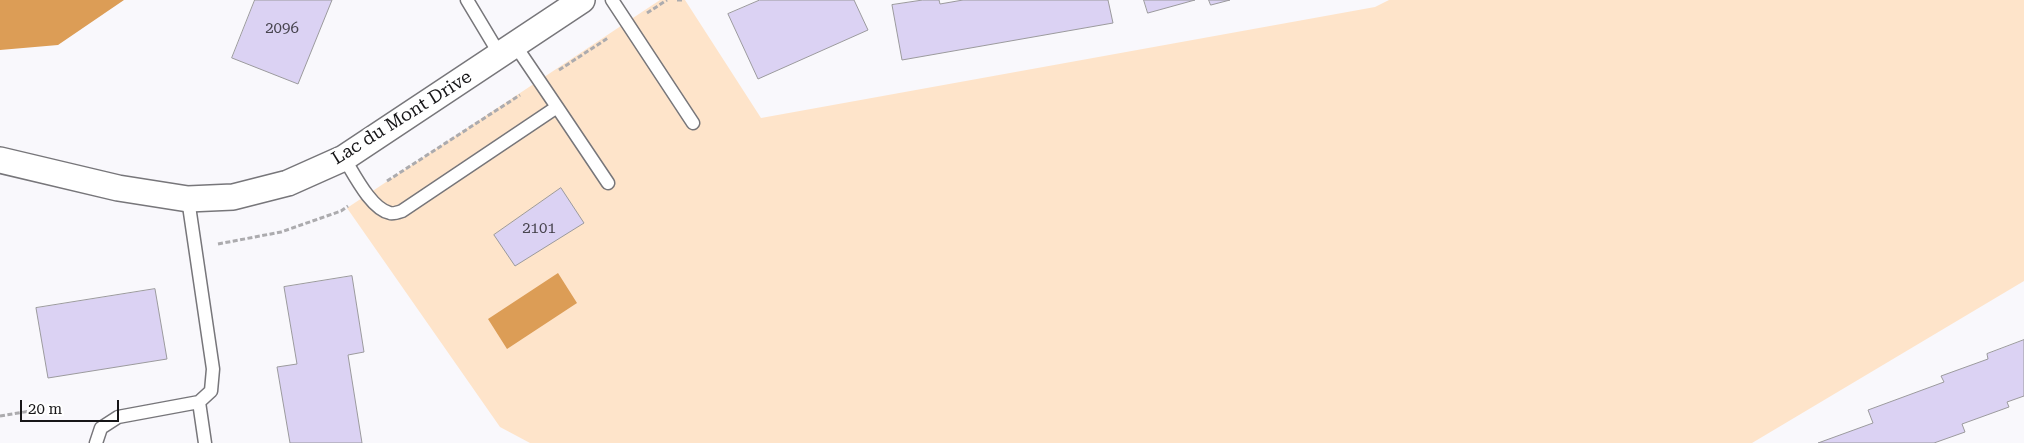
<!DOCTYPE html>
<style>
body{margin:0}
#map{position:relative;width:2024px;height:443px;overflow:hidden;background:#f9f8fc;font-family:"Roboto Serif",serif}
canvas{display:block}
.scale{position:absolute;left:20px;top:400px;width:99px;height:22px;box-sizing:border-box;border:2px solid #171618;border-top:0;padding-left:6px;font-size:15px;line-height:18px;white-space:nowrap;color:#171618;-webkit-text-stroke:4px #fff;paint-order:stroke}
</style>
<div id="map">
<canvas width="2024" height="443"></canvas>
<div class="scale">20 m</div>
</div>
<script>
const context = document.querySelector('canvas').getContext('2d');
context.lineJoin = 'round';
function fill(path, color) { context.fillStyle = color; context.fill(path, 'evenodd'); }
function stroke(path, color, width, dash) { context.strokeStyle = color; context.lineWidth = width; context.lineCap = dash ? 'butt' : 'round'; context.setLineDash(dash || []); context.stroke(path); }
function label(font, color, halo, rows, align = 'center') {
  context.font = font + ' "Roboto Serif",serif'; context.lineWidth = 5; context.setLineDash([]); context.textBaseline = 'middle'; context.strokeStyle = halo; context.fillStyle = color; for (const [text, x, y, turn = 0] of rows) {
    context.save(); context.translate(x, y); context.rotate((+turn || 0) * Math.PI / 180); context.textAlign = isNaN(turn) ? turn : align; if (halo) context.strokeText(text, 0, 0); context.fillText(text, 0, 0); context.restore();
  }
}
const green = new Path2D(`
 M 660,0 L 685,0 L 761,118 L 1375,7 L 1389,0 L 2024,0 L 2024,281 L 1752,443 L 530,443 L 500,427 L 347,208 Z`);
const water = new Path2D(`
 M 0,0 L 124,0 L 58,45 L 0,50 Z
 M 558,273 L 577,303 L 507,349 L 488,319 Z`);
const building = new Path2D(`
 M 255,0 L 332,0 L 298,84 L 232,58 Z
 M 760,0 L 854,0 L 868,30 L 758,79 L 728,14 Z
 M 923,0 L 939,0 L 940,4 L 963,0 L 1108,0 L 1113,23 L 902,60 L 892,5 Z
 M 1144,0 L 1195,0 L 1148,13 Z
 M 1209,0 L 1230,0 L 1211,5 Z
 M 561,188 L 584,223 L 515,266 L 494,235 Z
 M 352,276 L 364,352 L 348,355 L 362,443 L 290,443 L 277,367 L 297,364 L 284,287 Z
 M 155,289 L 167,359 L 48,378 L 36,308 Z
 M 2024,340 L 2024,396 L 2007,402 L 2009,407 L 1962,424 L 1965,432 L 1934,443 L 1818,443 L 1873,423 L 1868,410 L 1944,382 L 1941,376 L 1988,359 L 1987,354 Z`);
const path = new Path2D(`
 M 677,0 L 682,0
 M 647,13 L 667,0
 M 559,70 L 608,38
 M 387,181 L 520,95
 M 218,244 L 281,232 L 341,211 L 348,206
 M 0,416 L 43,409`);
const lane = new Path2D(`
 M 467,0 L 500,55
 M 612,0 L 693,123
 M 557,107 L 608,183
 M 344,158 C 354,174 371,209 390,213 C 393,214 399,212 402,211 L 557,107 L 515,45
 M 199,402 L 205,443
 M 96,443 L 101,428 L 118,417 L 199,402 L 211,391 L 213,369 L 188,199`);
const street = new Path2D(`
 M 0,160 L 118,188 L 188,199 L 233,197 L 288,183 L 344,158 L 582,0`);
const numberNames = [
 ["2096",282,29],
 ["2101",539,229]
];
const streetNames = [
 ["Lac du Mont Drive",402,118,-32]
];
fill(green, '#fee4ca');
fill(water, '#dc9d56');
fill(building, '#dbd2f3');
stroke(building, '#9b9a9d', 1);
stroke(lane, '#77767a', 15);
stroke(street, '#77767a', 28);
stroke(path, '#acabae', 3, [5, 2.5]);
stroke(lane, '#fff', 12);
stroke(street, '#fff', 25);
label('15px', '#48454f', null, numberNames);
label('18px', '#171618', '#fff', streetNames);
</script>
